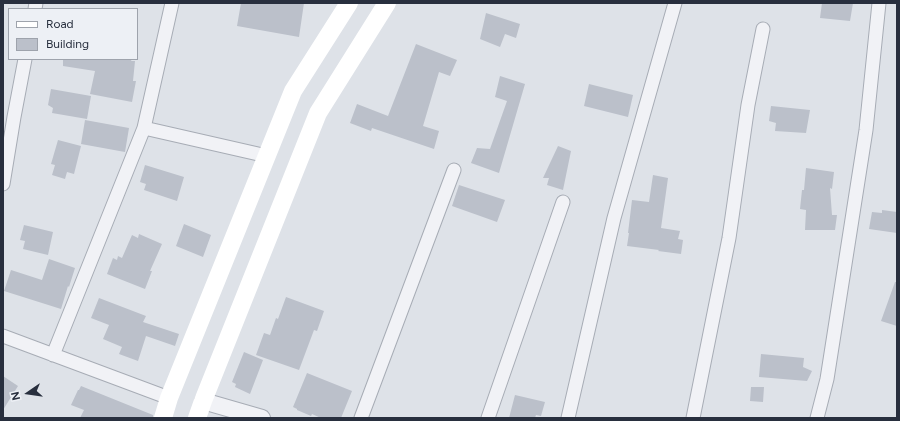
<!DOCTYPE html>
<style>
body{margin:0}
#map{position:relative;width:900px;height:421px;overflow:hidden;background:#dee2e8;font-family:Figtree,sans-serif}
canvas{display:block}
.frame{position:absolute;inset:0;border:4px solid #282f3e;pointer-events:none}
.legend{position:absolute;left:8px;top:8px;width:130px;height:52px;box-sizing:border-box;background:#edf0f5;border:1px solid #9ea3ac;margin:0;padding:5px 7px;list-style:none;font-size:12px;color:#282f3e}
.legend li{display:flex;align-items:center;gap:8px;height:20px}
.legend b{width:20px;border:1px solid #9ea3ac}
.north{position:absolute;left:8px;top:373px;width:40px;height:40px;-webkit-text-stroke:3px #edf0f5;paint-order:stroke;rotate:257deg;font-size:11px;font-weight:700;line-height:16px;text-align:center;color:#282f3e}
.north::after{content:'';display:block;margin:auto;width:14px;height:18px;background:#282f3e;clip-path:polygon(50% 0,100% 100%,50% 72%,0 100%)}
</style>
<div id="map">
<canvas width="900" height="421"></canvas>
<div class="frame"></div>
<ul class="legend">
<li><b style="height:5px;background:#fff"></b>Road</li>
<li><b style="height:11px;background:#bbc0ca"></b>Building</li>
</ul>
<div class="north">N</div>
</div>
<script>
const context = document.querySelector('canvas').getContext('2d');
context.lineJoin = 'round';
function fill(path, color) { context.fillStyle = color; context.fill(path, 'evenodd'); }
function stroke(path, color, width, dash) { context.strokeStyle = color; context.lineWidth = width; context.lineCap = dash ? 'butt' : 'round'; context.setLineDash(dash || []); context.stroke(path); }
const building = new Path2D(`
 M 241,3 L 304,3 L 299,37 L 237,26 Z
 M 822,3 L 853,3 L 850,21 L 820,18 Z
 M 486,13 L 520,24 L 516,38 L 505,34 L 500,47 L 480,39 Z
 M 416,44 L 457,60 L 450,76 L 439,72 L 423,126 L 439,131 L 434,149 L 372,128 L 371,131 L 350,123 L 357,104 L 388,116 Z
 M 63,59 L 132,59 L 131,61 L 135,61 L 133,81 L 136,81 L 132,102 L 90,94 L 95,71 L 63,66 Z
 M 500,76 L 525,84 L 499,173 L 471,163 L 477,148 L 490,149 L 507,101 L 495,97 Z
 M 589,84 L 633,95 L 628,117 L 584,106 Z
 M 51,89 L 91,96 L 87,119 L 52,113 L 53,108 L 48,105 Z
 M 771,106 L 810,110 L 806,133 L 775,131 L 776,123 L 769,121 Z
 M 85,120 L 129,128 L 125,152 L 81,144 Z
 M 58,140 L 81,146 L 74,174 L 67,172 L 65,179 L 52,175 L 55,165 L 51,164 Z
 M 558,146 L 571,151 L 563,190 L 547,185 L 549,178 L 543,178 Z
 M 145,165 L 184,177 L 177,201 L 144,190 L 146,184 L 140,182 Z
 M 806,168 L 834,172 L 832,189 L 830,188 L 832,215 L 837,215 L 835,230 L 805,230 L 806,210 L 800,209 L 802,190 L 804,190 Z
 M 653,175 L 668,178 L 661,228 L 680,231 L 678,239 L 683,240 L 681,254 L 658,251 L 659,250 L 627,246 L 629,233 L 628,233 L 632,200 L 649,202 Z
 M 459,185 L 505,200 L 497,222 L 452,206 Z
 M 882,210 L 897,212 L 897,233 L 869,229 L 872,212 L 882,213 Z
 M 184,224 L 211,235 L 203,257 L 176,246 Z
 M 24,225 L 53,232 L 48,255 L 23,249 L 25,241 L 20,240 Z
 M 139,234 L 162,244 L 150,271 L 152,271 L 145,289 L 107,274 L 113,258 L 117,260 L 118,256 L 122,258 L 132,235 L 138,238 Z
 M 49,259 L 75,268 L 69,287 L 68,286 L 61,309 L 4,291 L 11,270 L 42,280 Z
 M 895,282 L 897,282 L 897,326 L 881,321 Z
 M 286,297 L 324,311 L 317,331 L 314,330 L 299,370 L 256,355 L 264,333 L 270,335 L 276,318 L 278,319 Z
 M 99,298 L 146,316 L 143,322 L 179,334 L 175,346 L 146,336 L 138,361 L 119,354 L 122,347 L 103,339 L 109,325 L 91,318 Z
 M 244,352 L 263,360 L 250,394 L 235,387 L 236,384 L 232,382 Z
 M 761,354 L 804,358 L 803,367 L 812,371 L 807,381 L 759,377 Z
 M 307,373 L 352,391 L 341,418 L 321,418 L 312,414 L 311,416 L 297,410 L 297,409 L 293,407 Z
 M 3,376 L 18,386 L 3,410 Z
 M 81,386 L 153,415 L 153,418 L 80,418 L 84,410 L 71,405 L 78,390 L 79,390 Z
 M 751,387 L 764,387 L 763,402 L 750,401 Z
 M 515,395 L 545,402 L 541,416 L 536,415 L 535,418 L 509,418 Z`);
const minor = new Path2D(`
 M 35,9 L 36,3
 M 144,128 L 267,156
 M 3,184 L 14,117 L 25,59
 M 3,336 L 169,398
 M 53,355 L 144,128 L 172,3
 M 361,418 L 454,170
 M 488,418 L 563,202
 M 568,418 L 614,218 L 675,3
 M 693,418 L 729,238 L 748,105 L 763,29
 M 817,418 L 827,379 L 866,130 L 879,3`);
const tertiary = new Path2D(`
 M 203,401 L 262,418`);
const secondary = new Path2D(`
 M 163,418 L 169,398 L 293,91 L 349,3
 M 197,418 L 203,401 L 318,113 L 387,3`);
fill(building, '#bbc0ca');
stroke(minor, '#a7acb5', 15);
stroke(tertiary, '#a7acb5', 18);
stroke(minor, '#f1f2f6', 13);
stroke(tertiary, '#f1f2f6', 16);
stroke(secondary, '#fff', 18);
</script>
